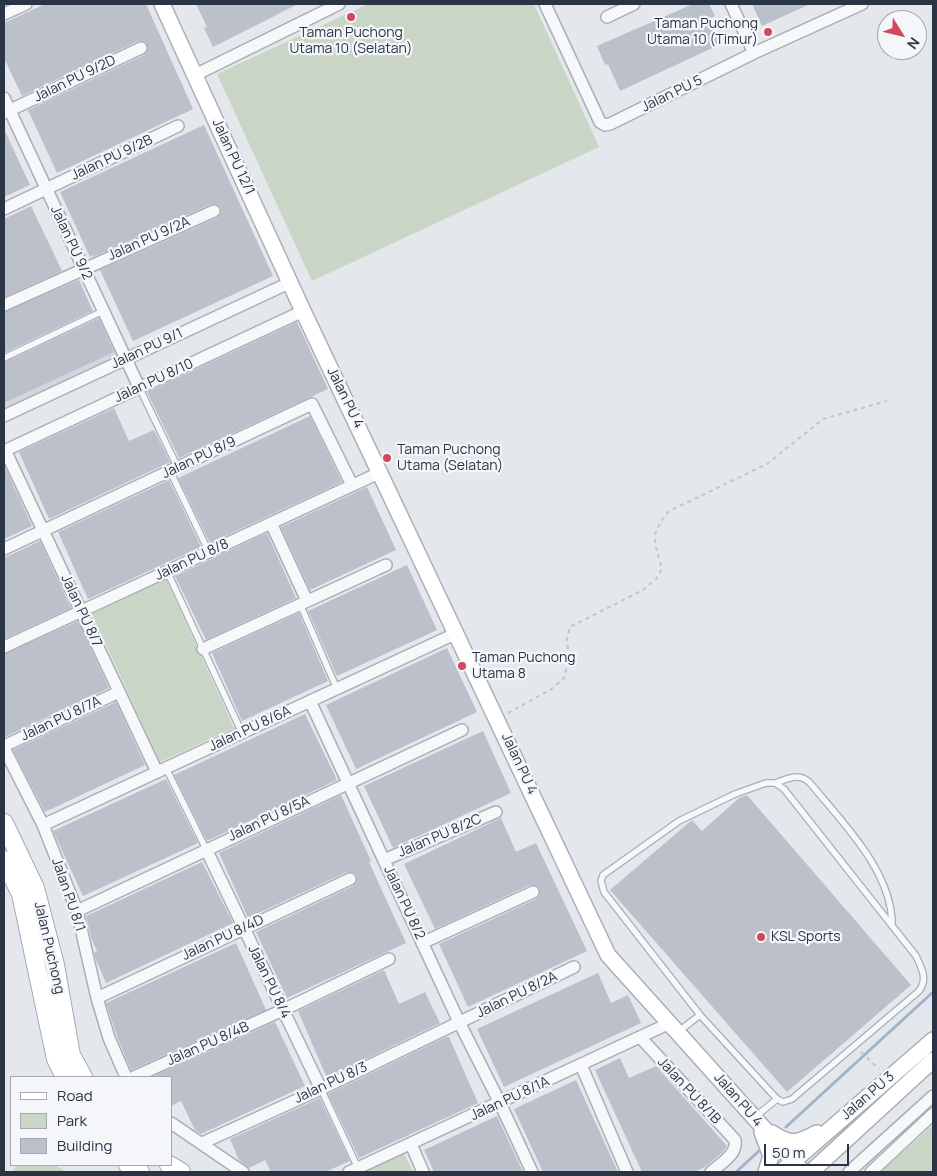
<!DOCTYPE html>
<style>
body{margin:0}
#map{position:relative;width:937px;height:1176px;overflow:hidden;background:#e4e7ec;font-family:Manrope,sans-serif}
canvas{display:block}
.frame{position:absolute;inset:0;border:5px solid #2b3445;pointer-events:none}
.legend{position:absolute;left:10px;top:1076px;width:162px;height:90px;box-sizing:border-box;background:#f4f6f9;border:1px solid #a4a8b1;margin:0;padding:6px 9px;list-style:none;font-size:15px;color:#2b3445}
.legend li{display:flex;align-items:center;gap:10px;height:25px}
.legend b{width:25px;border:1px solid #a4a8b1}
.north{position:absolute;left:877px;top:10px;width:50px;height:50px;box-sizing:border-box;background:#f4f6f9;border:1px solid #a4a8b1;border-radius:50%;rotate:126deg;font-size:14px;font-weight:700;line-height:20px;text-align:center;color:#2b3445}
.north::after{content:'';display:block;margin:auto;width:18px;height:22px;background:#d1495b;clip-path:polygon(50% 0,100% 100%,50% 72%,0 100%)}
.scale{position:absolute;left:764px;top:1144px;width:85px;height:22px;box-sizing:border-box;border:2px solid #2b3445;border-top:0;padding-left:6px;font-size:15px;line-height:18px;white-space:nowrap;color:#2b3445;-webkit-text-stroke:4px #f4f6f9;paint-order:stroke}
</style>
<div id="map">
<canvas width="937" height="1176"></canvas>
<div class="frame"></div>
<ul class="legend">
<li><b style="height:6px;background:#fff"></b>Road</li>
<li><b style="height:14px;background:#c9d6c5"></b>Park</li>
<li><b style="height:14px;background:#bbc0ca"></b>Building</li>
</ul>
<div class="north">N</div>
<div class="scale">50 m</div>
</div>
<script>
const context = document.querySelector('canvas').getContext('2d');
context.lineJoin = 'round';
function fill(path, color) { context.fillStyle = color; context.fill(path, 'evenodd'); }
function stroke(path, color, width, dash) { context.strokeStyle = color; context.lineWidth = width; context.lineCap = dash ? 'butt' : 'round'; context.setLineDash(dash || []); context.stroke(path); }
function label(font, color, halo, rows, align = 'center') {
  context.font = font + ' Manrope,sans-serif'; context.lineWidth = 4.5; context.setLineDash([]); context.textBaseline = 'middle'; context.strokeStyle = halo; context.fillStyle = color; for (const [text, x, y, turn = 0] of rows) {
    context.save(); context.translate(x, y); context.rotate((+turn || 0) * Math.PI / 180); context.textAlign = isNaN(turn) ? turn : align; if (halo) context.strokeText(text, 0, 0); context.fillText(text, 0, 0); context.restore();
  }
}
const built = new Path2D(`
 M 100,315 L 119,356 L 4,410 L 4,361 Z`);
const green = new Path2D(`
 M 368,4 L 534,4 L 599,147 L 312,281 L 217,74 Z
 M 166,579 L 234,728 L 160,762 L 92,614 Z
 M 933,1125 L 933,1172 L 881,1172 Z
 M 404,1153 L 413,1172 L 363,1172 Z
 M 17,1165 L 55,1165 L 67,1172 L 12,1172 Z`);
const stream = new Path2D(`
 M 786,1127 L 933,992
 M 736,1172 L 759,1151`);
const building = new Path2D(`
 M 45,4 L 146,4 L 193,109 L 57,173 L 28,110 L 144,55 L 148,48 L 145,42 L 138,41 L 22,96 L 4,58 L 4,23 Z
 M 196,4 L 298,4 L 213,47 L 204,28 L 207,27 Z
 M 693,4 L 709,4 L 715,16 L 709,19 L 721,44 L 620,91 L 608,64 L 605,65 L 597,46 Z
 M 752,4 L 810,4 L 762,26 Z
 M 204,125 L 273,276 L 133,341 L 100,270 L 217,218 L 221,212 L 221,208 L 215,204 L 211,204 L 93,257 L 93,255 L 90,257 L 60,192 Z
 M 4,129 L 30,185 L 4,197 Z
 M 31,206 L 62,271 L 4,297 L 4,219 Z
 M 79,280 L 93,311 L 4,353 L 4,312 Z
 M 97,319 L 99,319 L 114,352 L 4,403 L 4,363 Z
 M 297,322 L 328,389 L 179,458 L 147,392 Z
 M 114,408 L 129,441 L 154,430 L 170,462 L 49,519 L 19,452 Z
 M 310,416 L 342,482 L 210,543 L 178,478 Z
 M 4,465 L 32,526 L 4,539 Z
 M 169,480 L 201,547 L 88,599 L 58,532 Z
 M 367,487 L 396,550 L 310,590 L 281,527 Z
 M 267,533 L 296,598 L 206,640 L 175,576 Z
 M 40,541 L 71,608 L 4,639 L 4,558 Z
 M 407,565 L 437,630 L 337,676 L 308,611 Z
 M 299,613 L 328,681 L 242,721 L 212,653 Z
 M 78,621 L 109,688 L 5,737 L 4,654 Z
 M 447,648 L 477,712 L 356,769 L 326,705 Z
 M 116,702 L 145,765 L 45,812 L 13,750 Z
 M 305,714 L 337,780 L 207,841 L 174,775 Z
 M 483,731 L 511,793 L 393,848 L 364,786 Z
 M 166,779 L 198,843 L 83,896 L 53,831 Z
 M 341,795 L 371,861 L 369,862 L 406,943 L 287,998 L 256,932 L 353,886 L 356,883 L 357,876 L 354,873 L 347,872 L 248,918 L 219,853 Z
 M 747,795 L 911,985 L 787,1092 L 610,890 L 692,820 L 702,831 L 739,798 Z
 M 501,818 L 516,852 L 536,843 L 587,951 L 468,1007 L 439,944 L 536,899 L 539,896 L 540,889 L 537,886 L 530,885 L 435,929 L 404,864 Z
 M 202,862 L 233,923 L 106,983 L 96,960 L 94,953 L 97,951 L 91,938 L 86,916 Z
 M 236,943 L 266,1010 L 131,1070 L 118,1039 L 106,1003 Z
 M 384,970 L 399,1004 L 425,992 L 440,1023 L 327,1078 L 298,1011 Z
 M 598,973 L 611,1003 L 628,995 L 641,1023 L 504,1087 L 477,1029 Z
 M 275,1022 L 305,1086 L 201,1134 L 195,1130 L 181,1101 L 171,1106 L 171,1077 L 152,1077 Z
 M 446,1037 L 449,1037 L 478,1103 L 359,1158 L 328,1094 Z
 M 620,1058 L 629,1078 L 656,1066 L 727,1146 L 723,1152 L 705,1167 L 694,1172 L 642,1172 L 595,1070 Z
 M 576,1080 L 618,1172 L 543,1172 L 514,1109 Z
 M 320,1098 L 350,1161 L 325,1172 L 271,1172 L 265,1160 L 249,1168 L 239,1160 L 230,1139 Z
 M 497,1116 L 523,1172 L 434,1172 L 424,1150 Z`);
const path = new Path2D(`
 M 508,713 L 550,690 L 564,678 L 569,658 L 567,639 L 570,627 L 643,590 L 656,579 L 662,569 C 654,541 649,535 669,511 L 767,464 L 823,419 L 887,401
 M 861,1052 L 879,1069`);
const lane = new Path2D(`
 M 4,358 L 103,311
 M 139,387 L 178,468
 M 170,471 L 209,552
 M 167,571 L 242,733
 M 300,604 L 337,689
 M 166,768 L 206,849
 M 775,783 C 788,779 799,772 810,783 C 842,822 893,872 892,926
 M 678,1032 L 700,1015 L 604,892 L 601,881 L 603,875 L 679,821 L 735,794 L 766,783 L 775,783 L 784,789 L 916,956 C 922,969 928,979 919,991 L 792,1099 L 783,1102 L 777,1099 L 700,1015
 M 321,1089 L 358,1168
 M 755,1117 L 777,1099`);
const street = new Path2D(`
 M 545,4 L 600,122 L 605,125 L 610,124 L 754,53 L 862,4
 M 731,4 L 754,53
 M 4,14 L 26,4
 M 607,17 L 634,4
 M 195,75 L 339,4
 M 4,98 L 139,387
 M 4,113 L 141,48
 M 4,209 L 178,126
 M 4,305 L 214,211
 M 4,416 L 291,282
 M 5,450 L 157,772
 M 4,451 L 303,311
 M 271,523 L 307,601
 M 4,549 L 312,404 L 352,485
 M 4,647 L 381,472
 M 203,649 L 386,565
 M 310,701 L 459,1022 L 500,1103 L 532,1172
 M 4,746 L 119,692
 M 4,748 L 43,825 L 77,911 L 97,998 L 109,1038 L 126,1077
 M 43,825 L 457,633
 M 206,849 L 321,1089
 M 384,860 L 496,812
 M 77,911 L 462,730
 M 422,943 L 533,892
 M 97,998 L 350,879
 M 640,1037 L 735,1140 C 738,1154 720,1164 711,1172
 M 581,1065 L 627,1172
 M 134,1077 L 283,1010 L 389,959
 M 171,1123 L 243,1172
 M 202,1143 L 321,1089 L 574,967
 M 411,1144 L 423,1172
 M 349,1172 L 670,1023
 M 849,1172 L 933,1096
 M 871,1172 L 933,1114`);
const secondary = new Path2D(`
 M 162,4 L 303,311 L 608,955 L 803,1172
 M 762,1132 L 771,1156 L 766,1172
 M 772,1133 C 791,1146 798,1143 817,1133
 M 781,1172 L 933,1040
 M 811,1172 L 933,1060`);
const primary = new Path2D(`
 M 4,823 L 35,888 L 55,965 L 71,1055 L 83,1077
 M 4,860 L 21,894 L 56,1059 L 65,1077
 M 128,1165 L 140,1172
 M 169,1165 L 181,1172`);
const markers = [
 [351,17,5,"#d1495b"],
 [768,32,5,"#d1495b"],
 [387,458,5,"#d1495b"],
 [462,666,5,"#d1495b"],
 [761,937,5,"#d1495b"]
];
const poiNames = [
 ["Taman Puchong",758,24,"right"],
 ["Utama 10 (Timur)",758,40,"right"],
 ["Taman Puchong",351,33,"center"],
 ["Utama 10 (Selatan)",351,49,"center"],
 ["Taman Puchong",397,450],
 ["Utama (Selatan)",397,466],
 ["Taman Puchong",472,658],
 ["Utama 8",472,674],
 ["KSL Sports",771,937]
];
const streetNames = [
 ["Jalan PU 9/2D",75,79,-26],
 ["Jalan PU 5",672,94,-26],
 ["Jalan PU 12/1",233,157,65],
 ["Jalan PU 9/2B",112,158,-25],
 ["Jalan PU 9/2A",149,239,-24],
 ["Jalan PU 9/2",71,243,65],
 ["Jalan PU 9/1",147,349,-25],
 ["Jalan PU 8/10",154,381,-25],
 ["Jalan PU 4",345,398,64],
 ["Jalan PU 8/9",199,458,-25],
 ["Jalan PU 8/8",192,560,-25],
 ["Jalan PU 8/7",81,611,65],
 ["Jalan PU 8/7A",61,719,-25],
 ["Jalan PU 8/6A",250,729,-25],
 ["Jalan PU 4",519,764,65],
 ["Jalan PU 8/5A",269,819,-25],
 ["Jalan PU 8/2C",440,836,-23],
 ["Jalan PU 8/1",68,895,71],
 ["Jalan PU 8/2",404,903,65],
 ["Jalan PU 8/4D",223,938,-25],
 ["Jalan Puchong",49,948,77],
 ["Jalan PU 8/4",269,982,64],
 ["Jalan PU 8/2A",517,995,-26],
 ["Jalan PU 8/4B",208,1044,-24],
 ["Jalan PU 8/3",331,1083,-25],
 ["Jalan PU 8/1B",689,1091,47],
 ["Jalan PU 3",868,1096,-41],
 ["Jalan PU 8/1A",510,1099,-25],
 ["Jalan PU 4",738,1100,49]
];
fill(built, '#d2d6de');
fill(green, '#c9d6c5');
stroke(stream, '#9fb4cc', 3);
fill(building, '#bbc0ca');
stroke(lane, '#a9aeb7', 8);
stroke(street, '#a9aeb7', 14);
stroke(secondary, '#a9aeb7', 18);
stroke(primary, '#a3abb8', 20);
stroke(path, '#c2c5cb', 2, [4, 4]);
stroke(lane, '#f7f8fa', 5.5);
stroke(street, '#f7f8fa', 11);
stroke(secondary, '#fff', 15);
stroke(primary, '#fff', 18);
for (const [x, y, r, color] of markers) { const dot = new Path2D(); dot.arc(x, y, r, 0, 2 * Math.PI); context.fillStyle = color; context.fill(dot); stroke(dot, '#f4f6f9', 2); }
label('14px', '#2b3445', '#f4f6f9', poiNames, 'left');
label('14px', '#2b3445', '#f4f6f9', streetNames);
</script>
